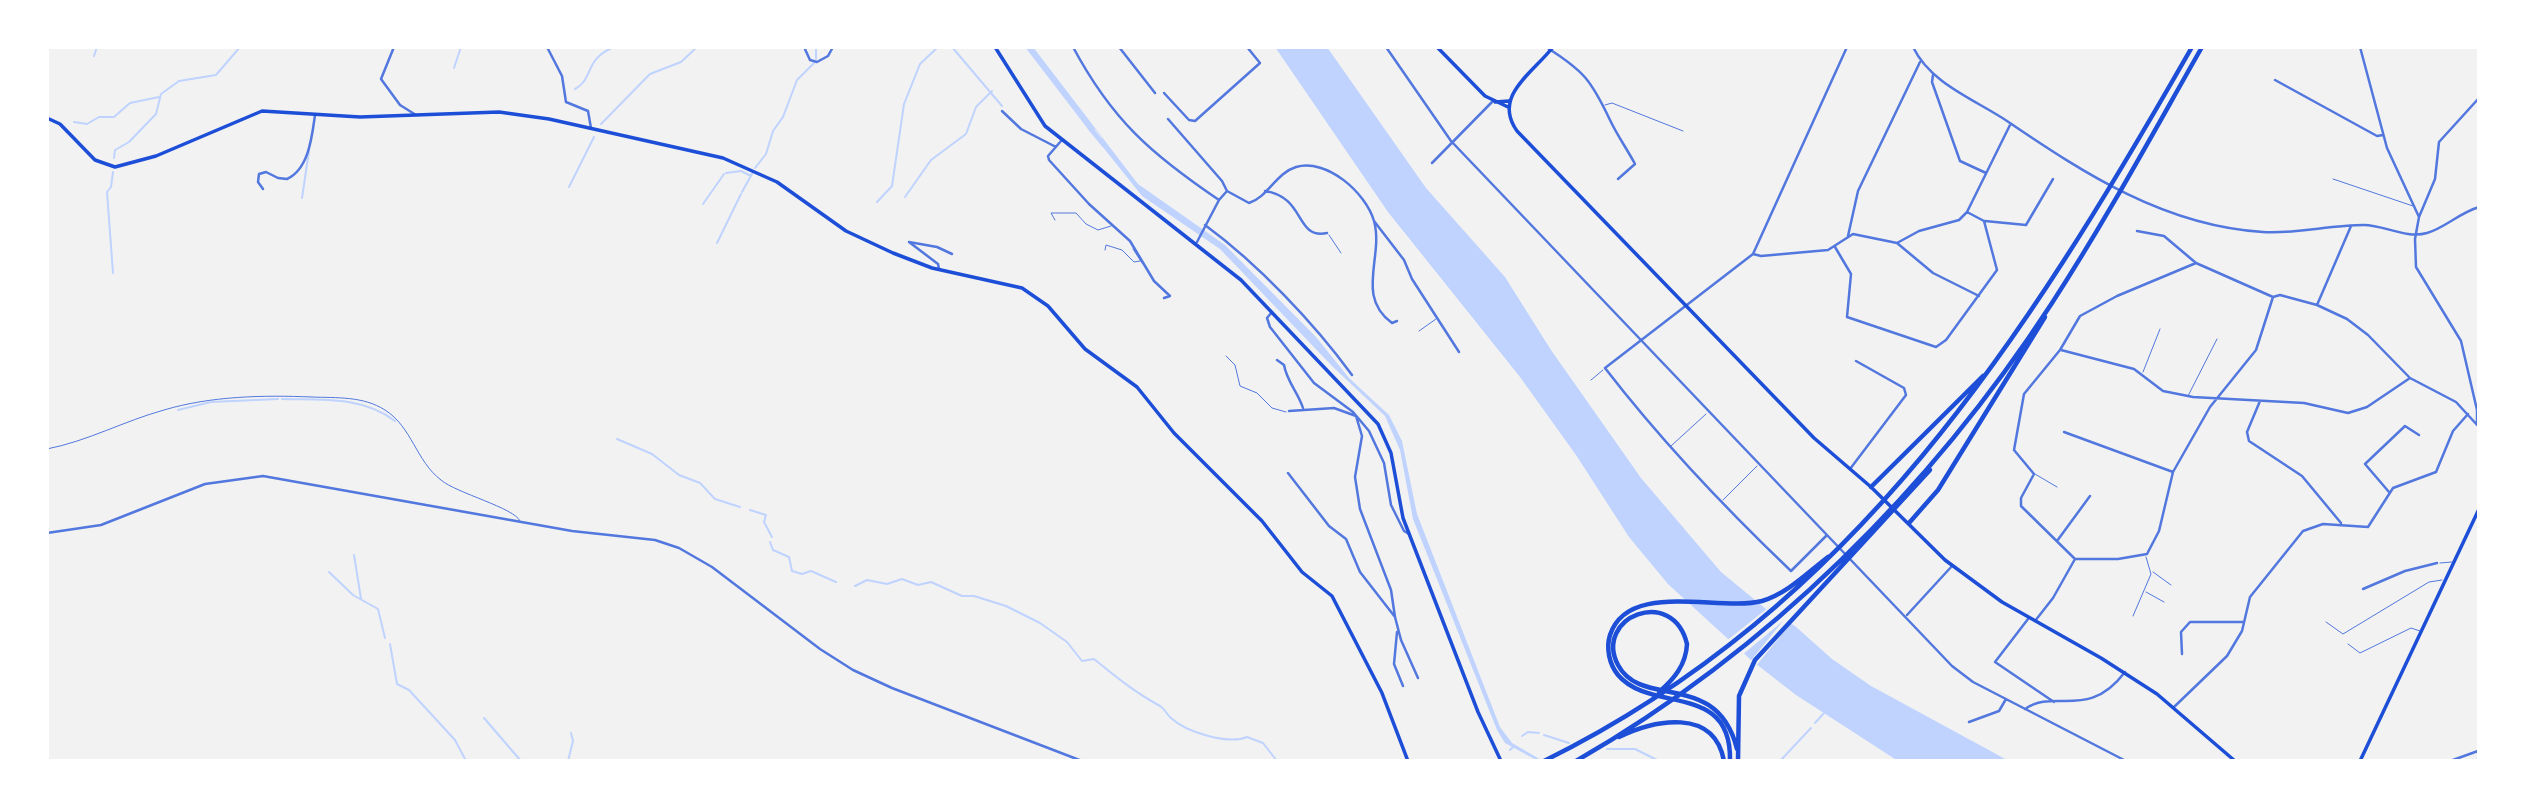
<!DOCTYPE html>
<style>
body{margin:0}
#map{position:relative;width:2526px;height:808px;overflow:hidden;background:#f2f2f2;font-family:"IBM Plex Sans",sans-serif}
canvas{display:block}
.frame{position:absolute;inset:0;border:49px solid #fff;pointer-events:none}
</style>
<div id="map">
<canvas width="2526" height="808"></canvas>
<div class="frame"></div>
</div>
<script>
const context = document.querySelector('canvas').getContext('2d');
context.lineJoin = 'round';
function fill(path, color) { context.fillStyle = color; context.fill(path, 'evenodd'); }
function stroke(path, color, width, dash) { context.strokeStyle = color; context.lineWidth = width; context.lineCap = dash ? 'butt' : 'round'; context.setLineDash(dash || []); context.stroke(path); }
const water = new Path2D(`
 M 1025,47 L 1033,47 L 1138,184 L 1225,245 L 1316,337 L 1349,378 L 1389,415 L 1402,441 L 1417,514 L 1500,727 L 1512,743 L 1543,761 L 1538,761 L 1505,743 L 1497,730 L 1413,519 L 1400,450 L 1385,416 L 1332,366 L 1220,249 L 1142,196 L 1098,141 L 1102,138 L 1095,129 L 1091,133 Z
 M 1275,47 L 1327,47 L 1426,188 L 1505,277 L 1551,350 L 1641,478 L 1721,572 L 1766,609 L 1795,626 L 1832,659 L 1871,686 L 2009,761 L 1898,761 L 1796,695 L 1751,660 L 1668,584 L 1629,537 L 1576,455 L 1520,377 L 1388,212 Z`);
const pier = new Path2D(`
 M 1769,607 L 1793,621 L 1755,667 L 1749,663 L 1783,621 L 1741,656 L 1725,642 Z`);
const stream = new Path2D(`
 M 952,47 L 1002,106
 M 94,56 L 97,47
 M 816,59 L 816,47
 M 454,68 L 461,47
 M 575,89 C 594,79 584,59 614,47
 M 74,122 L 87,124 L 99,117 L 114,117 L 130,103 L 159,97
 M 601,124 L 650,74 L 681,62 L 697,47
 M 114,158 L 115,150 L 129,142 L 156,114 L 161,94 L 179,81 L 216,75 L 240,47
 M 755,168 L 766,154 L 773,131 L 783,117 L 797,80 L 814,63
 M 113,172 L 111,187 L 107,192 L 113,273
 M 726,173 L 741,171 L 751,176
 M 569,187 L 594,137
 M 742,192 L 753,172
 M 905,197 L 931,160 L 966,134 L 976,107 L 992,91
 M 302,198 L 309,151
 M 877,202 L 892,186 L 904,104 L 920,64 L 938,47
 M 703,204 L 724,174
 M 717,243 L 741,194
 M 282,399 C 321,400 363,396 395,421
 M 178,410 L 211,402 L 278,399
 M 617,439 L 652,454 L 679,475 L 700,483 L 715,499 L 740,507
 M 750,510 L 766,515 L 764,522 L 772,537
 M 770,542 L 773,550 L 789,557 L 792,571 L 802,574 L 811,571 L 836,582
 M 354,555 L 361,599
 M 329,572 L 353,595 L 378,609 L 385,638
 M 855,586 L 867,580 L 887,584 L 902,579 L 918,585 L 931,582 L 962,596 L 974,596 L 1006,606 L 1040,623 L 1067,642 L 1082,661 L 1094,659 C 1116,677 1136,693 1160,706 C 1165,709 1167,715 1171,718 C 1186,732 1228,745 1247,737 L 1263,743 L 1277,761
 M 390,644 L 397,684 L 409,690 L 455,740 L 466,761
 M 484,718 L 521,761
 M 1815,723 L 1824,713
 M 1544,735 L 1569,743
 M 1522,736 L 1528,732 L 1539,733
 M 1607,749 L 1635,749 L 1659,761
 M 1510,750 L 1513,747
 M 568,761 L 573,741 L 571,733
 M 1780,761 L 1811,728`);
const canal = new Path2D(`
 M 1090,128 L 1104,145`);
const service = new Path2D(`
 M 1605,105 L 1612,103 L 1683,131
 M 2333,179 L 2413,206
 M 1055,220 L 1051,213 L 1076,213 L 1086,224 L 1098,230 L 1111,226
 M 1329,235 L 1341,253
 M 1133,249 L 1142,263
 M 1105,250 L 1106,245 L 1122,250 L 1134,262 L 1140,261
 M 1419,331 L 1436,319
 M 1226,356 L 1235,365 L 1240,386 L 1257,393 L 1272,408 L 1286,412
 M 2143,372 L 2160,329
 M 1591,380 L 1603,370
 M 2188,396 L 2217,339
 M 1671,446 L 1706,414
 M 47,449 C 88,441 124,421 164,410 C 211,396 263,395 312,397 C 337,398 363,396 385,410 C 412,427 416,461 441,480 C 456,493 515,508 520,521
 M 2035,474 L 2057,487
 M 1723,500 L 1757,466
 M 2440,563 L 2452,562
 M 2153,572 L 2171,585
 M 2146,592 L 2164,602
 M 2133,616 L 2151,574 L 2146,557
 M 2326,622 L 2343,634 L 2429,582 L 2442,580
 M 2348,644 L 2360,653 L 2411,628 L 2420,631`);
const minor = new Path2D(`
 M 394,47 L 381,79 L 400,105 L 416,115
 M 547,47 L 562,76 L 566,102 L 588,111 L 591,128
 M 804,47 L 810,60 L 817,62 L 828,56 L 833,47
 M 1073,47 C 1112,120 1151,154 1219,200
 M 1119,47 L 1155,93
 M 1386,47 L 1451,141 L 1952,666 L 1973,682 L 2126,761
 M 1546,47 C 1584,71 1591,80 1610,120 C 1617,135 1627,149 1635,164 L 1618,179
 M 1913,47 C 1931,84 1974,99 2007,121 C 2085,174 2165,226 2263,232 C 2296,234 2330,225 2364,225 C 2384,225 2406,239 2427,233 C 2445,228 2459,213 2479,207
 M 2360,47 L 2387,148 L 2419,217 L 2415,239 L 2416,267 L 2461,341 L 2477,410 L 2477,424
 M 1933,75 L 1932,82 L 1960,161 L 1986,173
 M 2275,80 L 2377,136 L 2383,135
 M 1164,93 L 1189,120 L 1195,121 L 1260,63 L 1247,47
 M 1002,111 L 1021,129 L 1056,147
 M 1168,119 L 1222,181 L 1227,191
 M 1061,141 L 1048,156 L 1049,160 L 1089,204 L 1130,241 L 1154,281 L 1170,296 L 1164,298
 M 1432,163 L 1493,101
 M 263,189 L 258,182 L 259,174 L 266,172 L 278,178 L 287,179 C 309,169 312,136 315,115
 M 1227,191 L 1249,203 C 1268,197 1276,173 1296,167 C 1327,158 1366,193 1374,221 C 1384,257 1355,296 1392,323 L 1397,321
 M 1265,191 C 1306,197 1295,240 1327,233
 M 2419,217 L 2435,179 L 2439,142 L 2479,98
 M 1374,221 L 1404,260 L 1412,279 L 1459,352
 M 1985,221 L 2026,225 L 2053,179
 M 1205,225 C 1258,264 1314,323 1352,375
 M 2137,231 L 2164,236 L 2196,263 L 2273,297 L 2280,295 L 2317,305 L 2347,319 L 2368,335 L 2410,378 L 2456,402 L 2479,427
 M 1848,236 L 1858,191 L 1920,62
 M 909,242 L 937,247 L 952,254
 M 909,242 L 938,264 L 939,269
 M 1197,242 L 1219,200 L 1227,191
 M 1897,243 L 1933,273 L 1979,296
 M 1835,247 L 1851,274 L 1847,317 L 1936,347 L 1946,340 L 1997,270 L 1984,221 L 1967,212
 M 1753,254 L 1761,256 L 1828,250 L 1853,234 L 1897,243 L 1919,231 L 1959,220 L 1967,212 L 2010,125
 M 2317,305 L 2351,226
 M 1272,312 L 1267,318 L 1270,327 L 1314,383 L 1353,412 L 1369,431 L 1384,463 L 1391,505 L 1404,531 L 1409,534
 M 2061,350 L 2134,369 L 2163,391 L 2193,397 L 2304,403 L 2348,413 L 2367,407 L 2410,378
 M 1277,360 L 1284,365 C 1287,382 1298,392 1303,408
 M 2260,401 L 2247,432 L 2249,441 L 2302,476 L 2341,523
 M 1289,411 L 1334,408 L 1356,416
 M 2064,432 L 2173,472
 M 1850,469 L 1906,395 L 1904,388 L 1856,361
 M 1288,473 L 1329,526 L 1346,539 L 1360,572 L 1395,617 L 1391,590 L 1360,509 L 1355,477 L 1362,436 L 1356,416
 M 2389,492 L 2365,464 L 2405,426 L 2419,435
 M 1826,536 L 1791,571 C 1724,507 1662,442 1605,368 L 1753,254 L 1847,47
 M 2057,541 L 2090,496
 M 2075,559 L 2021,506 L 2021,498 L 2034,474 L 2014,450 L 2024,394 L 2060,350 L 2080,316 L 2117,296 L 2196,263
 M 2075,559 L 2118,559 L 2147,554 L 2159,531 L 2173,472 L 2210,407 L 2256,350 L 2273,297
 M 2363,589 L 2405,571 L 2437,563
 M 1907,615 L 1952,566
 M 1395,617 L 1401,640 L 1418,678
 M 2028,619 L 1995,662 L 2054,702
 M 2035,621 L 2053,598 L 2075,559
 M 1397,632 L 1394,664 L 1403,686
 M 2182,654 L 2181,632 L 2190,622 L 2244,622
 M 2174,707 L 2227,656 L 2242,631 L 2250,597 L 2303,531 L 2323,524 L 2368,527 L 2393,488 L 2436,472 L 2453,431 L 2468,414
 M 2025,709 C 2055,688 2088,721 2125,672
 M 1969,722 L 1999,711 L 2006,699
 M 2450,761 L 2478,751
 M 2478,761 L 2479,745`);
const tertiary = new Path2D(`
 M 47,533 L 101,525 L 205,484 L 263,476 L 572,531 L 655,540 L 679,548 L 712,567 L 820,649 L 853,670 L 892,688 L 1082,761`);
const secondary = new Path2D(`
 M 995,47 L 1045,126 L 1241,280 L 1378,424 L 1391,453 L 1403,518 L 1478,712 L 1501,761
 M 1437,47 L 1485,96 L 1508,107
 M 1553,47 C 1533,73 1492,96 1517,131 L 1814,438 L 1871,487 L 1945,560 L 2002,602 L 2101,658 L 2157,694 L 2235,761
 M 1495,102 L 1509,101
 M 47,118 L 60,124 L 95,160 L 115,167 L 156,156 L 262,111 L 360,117 L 499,112 L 549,119 L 723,158 L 777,182 L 846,231 L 893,253 L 932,268 L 1022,288 L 1048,306 L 1085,349 L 1137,387 L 1174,433 L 1262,521 L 1302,572 L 1332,596 L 1382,693 L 1408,761`);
const primary = new Path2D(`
 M 2360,761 L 2479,509`);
const motorway = new Path2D(`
 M 1871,487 L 1983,376
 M 1909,523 L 1938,490 L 2045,317
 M 1659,692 C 1674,679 1686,665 1687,644 C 1673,585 1593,617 1618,665 C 1642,710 1717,669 1737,749
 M 1619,737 C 1654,720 1714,707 1724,761
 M 1544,761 C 1856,607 2025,339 2192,47
 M 1576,761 C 1769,650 1931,489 2052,303 C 2106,220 2153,133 2202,47
 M 1730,761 C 1732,681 1651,714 1618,675 C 1609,664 1606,648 1610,635 C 1628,580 1719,612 1762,601 C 1788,593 1807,573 1828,557
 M 1738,761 L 1739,696 L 1755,660 L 1930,470`);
fill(water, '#bfd3fe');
fill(pier, '#f2f2f2');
stroke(stream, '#bfd3fe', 2);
stroke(canal, '#bfd3fe', 5);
stroke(service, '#5277de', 1);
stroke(minor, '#5277de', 2.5);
stroke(tertiary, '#5277de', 2.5);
stroke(secondary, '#1d4ed8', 3.5);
stroke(primary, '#1d4ed8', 3.5);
stroke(motorway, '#1d4ed8', 4.5);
</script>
